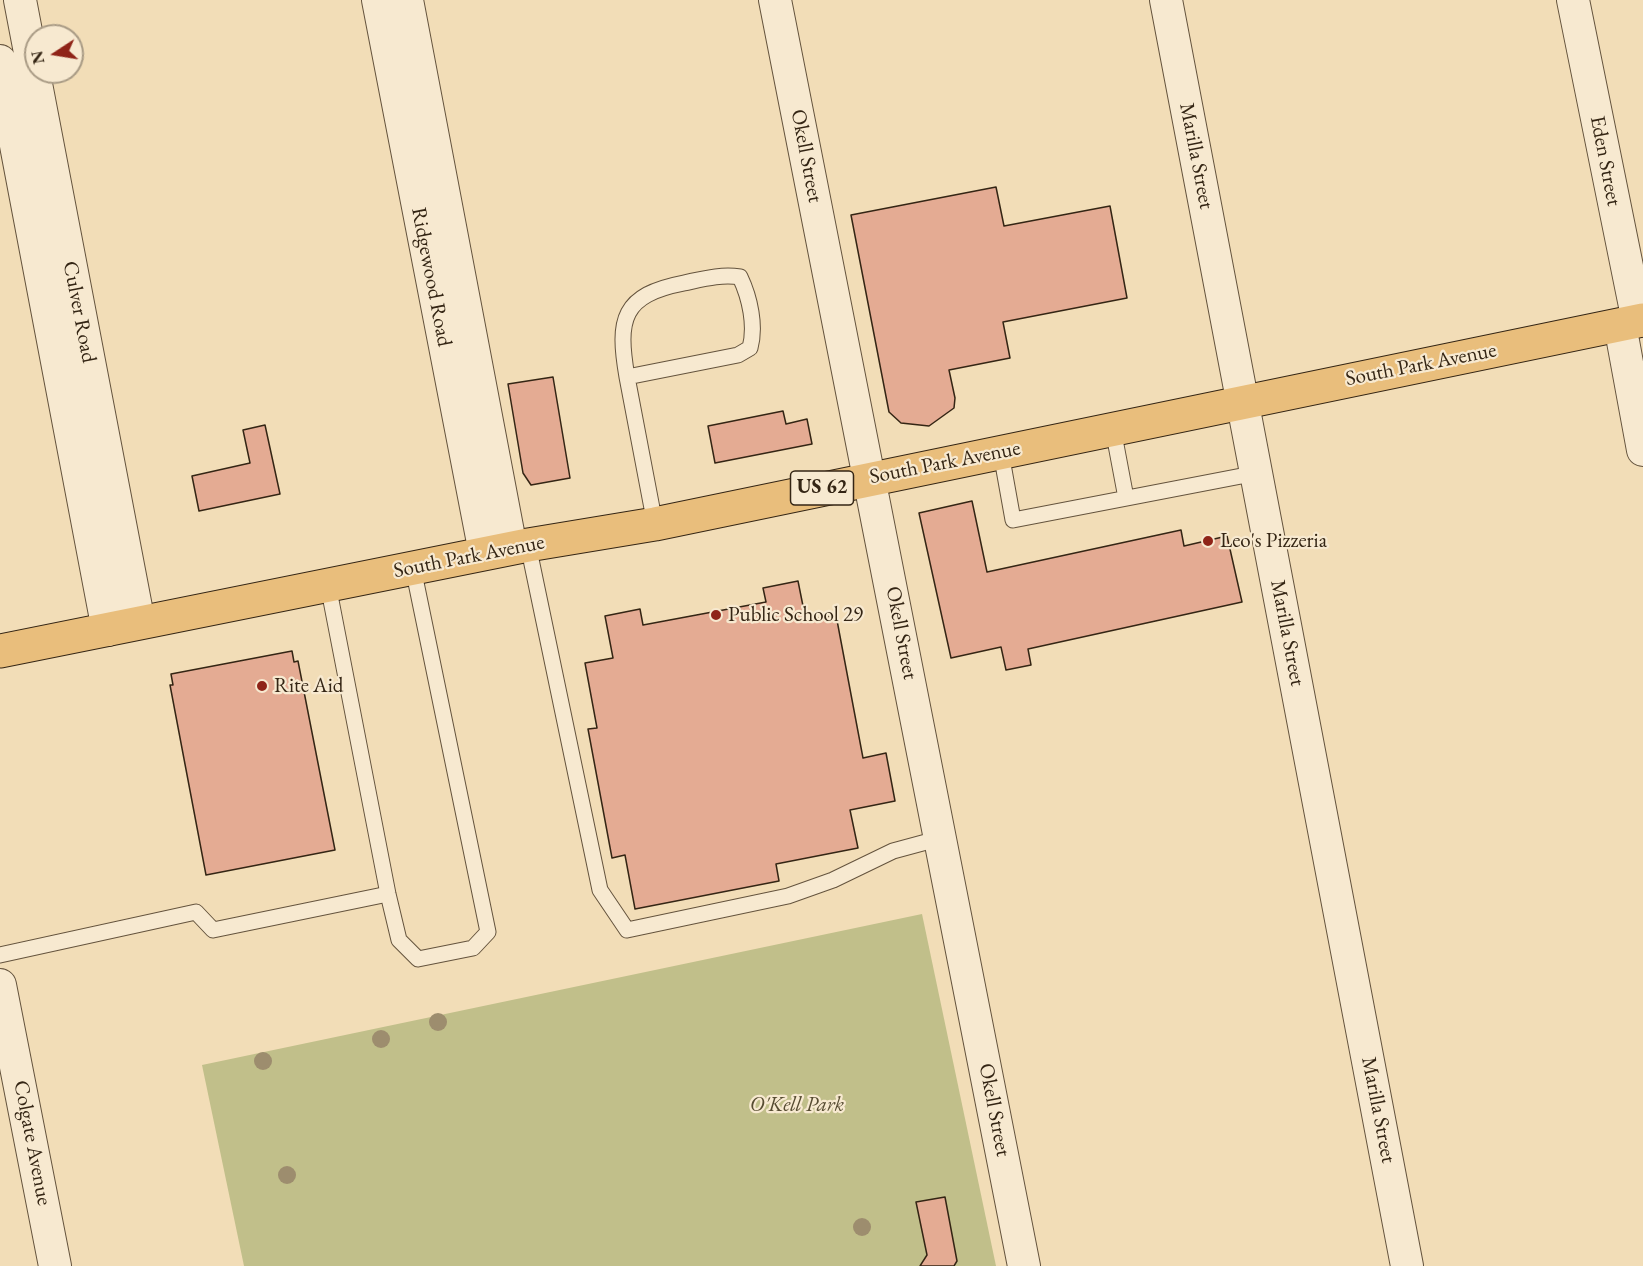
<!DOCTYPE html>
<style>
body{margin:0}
#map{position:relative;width:1643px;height:1266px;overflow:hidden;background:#f2ddb7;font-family:"EB Garamond",serif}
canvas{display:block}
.north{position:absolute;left:24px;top:24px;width:60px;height:60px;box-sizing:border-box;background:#f7e9d0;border:2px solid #a99b85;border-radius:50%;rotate:258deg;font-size:16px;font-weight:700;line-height:24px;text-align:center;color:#342514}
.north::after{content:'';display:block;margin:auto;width:21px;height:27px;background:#8f2418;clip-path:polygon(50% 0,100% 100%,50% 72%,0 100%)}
</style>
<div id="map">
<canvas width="1643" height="1266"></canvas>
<div class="north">N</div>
</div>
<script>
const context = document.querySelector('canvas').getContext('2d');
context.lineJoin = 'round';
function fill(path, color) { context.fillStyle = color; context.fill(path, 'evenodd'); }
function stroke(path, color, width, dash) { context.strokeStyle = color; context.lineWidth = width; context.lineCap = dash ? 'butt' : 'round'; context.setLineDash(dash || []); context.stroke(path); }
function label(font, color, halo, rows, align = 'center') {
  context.font = font + ' "EB Garamond",serif'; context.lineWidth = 4.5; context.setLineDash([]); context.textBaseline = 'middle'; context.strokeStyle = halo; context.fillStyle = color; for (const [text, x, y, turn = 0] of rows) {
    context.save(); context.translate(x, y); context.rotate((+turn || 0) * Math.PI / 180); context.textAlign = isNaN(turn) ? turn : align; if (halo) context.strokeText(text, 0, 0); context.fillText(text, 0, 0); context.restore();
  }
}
const green = new Path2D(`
 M 922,914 L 996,1266 L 244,1266 L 202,1065 Z`);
const building = new Path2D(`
 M 996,187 L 1004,226 L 1110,206 L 1127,298 L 1003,322 L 1010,358 L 949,370 L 955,398 L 954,408 L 929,426 L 901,423 L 889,412 L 851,215 Z
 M 553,377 L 570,478 L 531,485 L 523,473 L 508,384 Z
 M 783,411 L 786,424 L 807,419 L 812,444 L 715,463 L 708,426 Z
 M 265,425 L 280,494 L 199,511 L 192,476 L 250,463 L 243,430 Z
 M 972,501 L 987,572 L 1181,530 L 1184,546 L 1227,536 L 1242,602 L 1028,649 L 1031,665 L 1006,670 L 1001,647 L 951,658 L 919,513 Z
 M 798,581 L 806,621 L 836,615 L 863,758 L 886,753 L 895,801 L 850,810 L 858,848 L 776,864 L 779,881 L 635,909 L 625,855 L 612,858 L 588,729 L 597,728 L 585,663 L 613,658 L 605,616 L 640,609 L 643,625 L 766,602 L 763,588 Z
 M 292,651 L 294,662 L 298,661 L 335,850 L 206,875 L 170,685 L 173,685 L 171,674 Z
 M 945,1197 L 957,1261 L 954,1266 L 920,1266 L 927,1255 L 916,1202 Z`);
const lane = new Path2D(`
 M 627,377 L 738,355 L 750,348 C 756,326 750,298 740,277 C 721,274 703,279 684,283 C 622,295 617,319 627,377 L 655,524
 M 1113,429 L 1126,498
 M 1001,453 L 1013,520 L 1257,473
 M 528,545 L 600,890 L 627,930 L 788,896 L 833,880 L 893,851 L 941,838
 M 328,585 L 388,894 L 399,940 L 418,959 L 473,948 L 488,932 L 413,568
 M 0,955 L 196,912 L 213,930 L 388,894`);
const street = new Path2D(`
 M 20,0 L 139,623
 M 378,0 L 485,553
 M 407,0 L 511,548
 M 775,0 L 1024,1266
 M 1166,0 L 1407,1266
 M 1573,0 L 1638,321
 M 0,61 L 108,630
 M 1620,325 L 1643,450
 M 0,985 L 55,1266`);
const primary = new Path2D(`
 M 0,651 L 528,545 L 655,524 L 1643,320`);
const trees = [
 [438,1022],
 [381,1039],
 [263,1061],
 [287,1175],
 [862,1227]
];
const markers = [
 [1208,541,6,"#8f2418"],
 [716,615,6,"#8f2418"],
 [262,686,6,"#8f2418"]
];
const shields = [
 [822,488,63]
];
const shieldNames = [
 ["US 62",822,488]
];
const streetNames = [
 ["Okell Street",806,156,79],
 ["Marilla Street",1196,156,79],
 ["Eden Street",1605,161,79],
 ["Ridgewood Road",431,277,79],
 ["Culver Road",79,312,79],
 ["South Park Avenue",1421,365,-11],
 ["South Park Avenue",945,463,-11],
 ["South Park Avenue",469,557,-11],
 ["Okell Street",901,633,79],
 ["Marilla Street",1287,633,79],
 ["Okell Street",994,1110,79],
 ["Marilla Street",1378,1110,79],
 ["Colgate Avenue",32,1143,79]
];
const poiNames = [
 ["Leo's Pizzeria",1220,541],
 ["Public School 29",728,615],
 ["Rite Aid",274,686]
];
const parkNames = [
 ["O'Kell Park",797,1105]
];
fill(green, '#c1bf8a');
fill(building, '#e4ab93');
stroke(building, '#342514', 1.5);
stroke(lane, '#64533d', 17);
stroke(street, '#64533d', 34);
stroke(primary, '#342514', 35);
stroke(lane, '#f7e9d0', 15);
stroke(street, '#f7e9d0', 32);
stroke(primary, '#e9be7c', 33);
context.fillStyle = '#9d8d6e';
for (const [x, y] of trees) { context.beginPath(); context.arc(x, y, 9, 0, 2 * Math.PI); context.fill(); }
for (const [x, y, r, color] of markers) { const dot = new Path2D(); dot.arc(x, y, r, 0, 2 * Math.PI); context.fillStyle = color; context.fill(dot); stroke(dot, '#f7e9d0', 2); }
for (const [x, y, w] of shields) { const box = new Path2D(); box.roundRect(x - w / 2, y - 17, w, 34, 4.5); context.fillStyle = '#f7e9d0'; context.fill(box); stroke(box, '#342514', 1.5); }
label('bold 20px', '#342514', null, shieldNames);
label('21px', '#342514', '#f7e9d0', streetNames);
label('21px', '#342514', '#f7e9d0', poiNames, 'left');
label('italic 21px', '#574c32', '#f7e9d0', parkNames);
</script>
